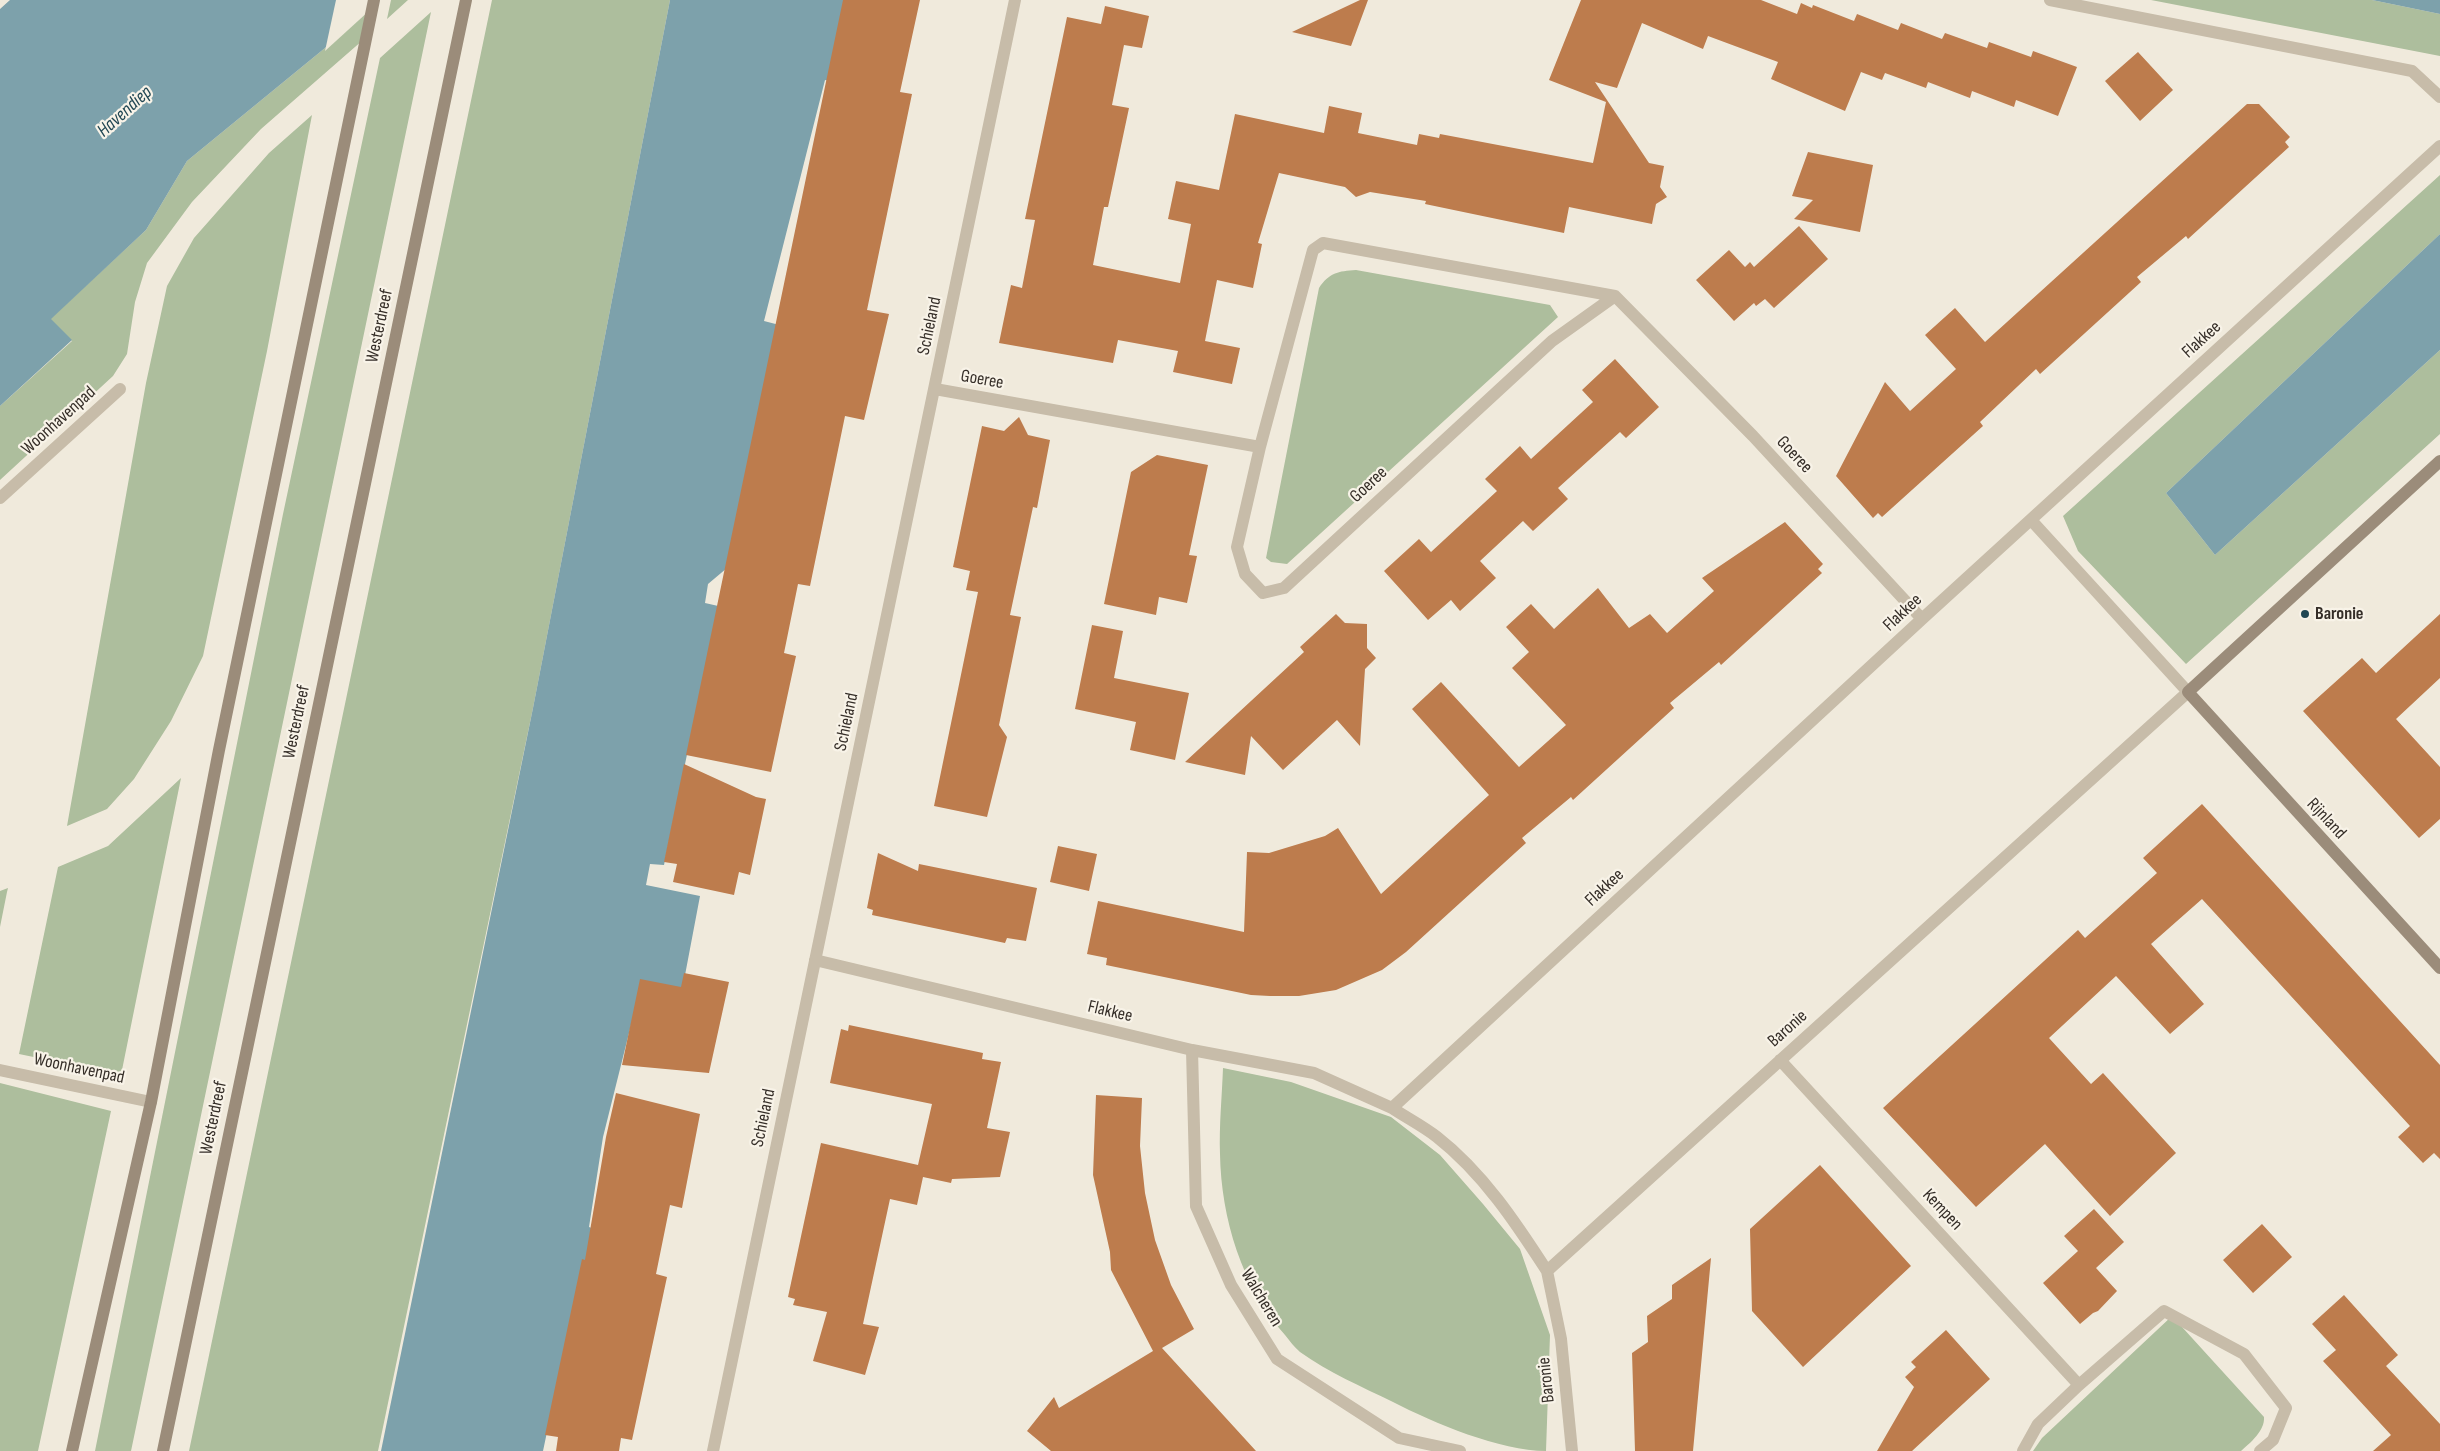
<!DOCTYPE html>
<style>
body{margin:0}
canvas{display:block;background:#f0eadc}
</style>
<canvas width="2440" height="1451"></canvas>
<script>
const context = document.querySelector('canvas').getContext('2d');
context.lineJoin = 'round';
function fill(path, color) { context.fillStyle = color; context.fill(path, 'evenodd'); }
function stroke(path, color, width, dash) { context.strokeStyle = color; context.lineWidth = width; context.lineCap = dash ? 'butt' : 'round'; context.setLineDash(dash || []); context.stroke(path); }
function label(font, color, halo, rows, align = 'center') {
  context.font = font + ' "Sofia Sans Condensed",sans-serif'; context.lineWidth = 4.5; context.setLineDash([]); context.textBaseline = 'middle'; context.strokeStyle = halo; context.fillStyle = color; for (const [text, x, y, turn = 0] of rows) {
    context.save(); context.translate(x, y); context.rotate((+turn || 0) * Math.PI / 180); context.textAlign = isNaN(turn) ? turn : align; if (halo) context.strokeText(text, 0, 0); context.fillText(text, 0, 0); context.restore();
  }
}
const green = new Path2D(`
 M 391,0 L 408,0 L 387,19 Z
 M 492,0 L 670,0 L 533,708 L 378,1451 L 189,1451 Z
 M 2151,0 L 2372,0 L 2440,14 L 2440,56 Z
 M 368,9 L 363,40 L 261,129 L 192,202 L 147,263 L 135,302 L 127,354 L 113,376 L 0,480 L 0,406 L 72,341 L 50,319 L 146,230 L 187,161 L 325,48 Z
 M 431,12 L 131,1451 L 95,1451 L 283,514 L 380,58 Z
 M 312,115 L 267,351 L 203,656 L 171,721 L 134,779 L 107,809 L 67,826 L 146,383 L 167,286 L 194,238 L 269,153 Z
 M 2440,175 L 2440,234 L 2166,493 L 2215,555 L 2440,350 L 2440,434 L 2186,664 L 2078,551 L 2063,516 Z
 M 1356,270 L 1550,305 L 1558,317 L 1287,564 L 1271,562 L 1266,558 L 1319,288 C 1329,273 1338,271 1356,270 Z
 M 181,778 L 121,1075 L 19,1054 L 58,867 L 108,846 Z
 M 8,888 L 7,892 L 0,927 L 0,891 Z
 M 1223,1068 L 1291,1082 L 1391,1117 L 1440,1155 L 1483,1204 L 1520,1249 L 1550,1335 L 1546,1451 C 1500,1451 1434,1423 1393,1402 C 1362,1387 1328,1372 1300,1352 C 1294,1347 1290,1341 1285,1335 C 1242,1287 1221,1218 1220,1154 C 1219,1126 1222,1096 1223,1068 Z
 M 0,1083 L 111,1111 L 38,1451 L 0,1451 Z
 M 2172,1316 L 2264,1417 C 2265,1431 2250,1443 2241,1451 L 2033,1451 L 2042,1438 Z`);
const water = new Path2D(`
 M 10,0 L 379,0 L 325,48 L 187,161 L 146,230 L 51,319 L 72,340 L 0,406 L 0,9 Z
 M 670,0 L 844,0 L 870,89 L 825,80 L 764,321 L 818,335 L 727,568 L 708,584 L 705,603 L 758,615 L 710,644 L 664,865 L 650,864 L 646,885 L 700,896 L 682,991 L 642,981 L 603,1137 L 589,1227 L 626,1241 L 582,1266 L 543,1451 L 381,1451 L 533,708 Z
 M 2372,0 L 2440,0 L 2440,14 Z
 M 2440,234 L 2440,350 L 2215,555 L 2166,493 Z`);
const pier = new Path2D(`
 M 336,0 L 381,0 L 325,51 Z`);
const building = new Path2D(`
 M 843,0 L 920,0 L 900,92 L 912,94 L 867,310 L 889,314 L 864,420 L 845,416 L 810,586 L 798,584 L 784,653 L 796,656 L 771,772 L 686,755 Z
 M 1360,0 L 1368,0 L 1351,46 L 1292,32 Z
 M 1581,0 L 1761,0 L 1797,14 L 1801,3 L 1812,8 L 1813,5 L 1854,21 L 1857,14 L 1898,30 L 1901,23 L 1942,39 L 1945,33 L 1987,48 L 1989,42 L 2031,57 L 2033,51 L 2077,67 L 2058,116 L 2016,100 L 2014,107 L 1972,91 L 1970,98 L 1928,82 L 1926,88 L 1885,73 L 1882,80 L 1861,72 L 1845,111 L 1771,79 L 1778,62 L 1708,36 L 1703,49 L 1642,23 L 1617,88 L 1595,82 L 1649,163 L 1664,166 L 1660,187 L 1667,197 L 1656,204 L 1652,224 L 1569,207 L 1564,233 L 1425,204 L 1426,201 L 1370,192 L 1356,197 L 1345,187 L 1279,173 L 1258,243 L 1262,244 L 1253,288 L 1217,280 L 1205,341 L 1240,348 L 1232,384 L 1173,372 L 1178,351 L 1118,340 L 1113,363 L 999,343 L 1011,285 L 1022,288 L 1035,220 L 1025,219 L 1067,17 L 1101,24 L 1105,6 L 1149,16 L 1142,48 L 1124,45 L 1112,105 L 1129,108 L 1108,207 L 1104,207 L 1093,265 L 1180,283 L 1191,224 L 1168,219 L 1176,181 L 1219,190 L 1235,114 L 1324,133 L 1329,106 L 1362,113 L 1358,133 L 1417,145 L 1419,134 L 1439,138 L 1440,134 L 1593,163 L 1606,102 L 1549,80 Z
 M 2138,52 L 2173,90 L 2140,121 L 2105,81 Z
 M 2247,104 L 2259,104 L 2290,137 L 2285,142 L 2289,147 L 2188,239 L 2186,236 L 2137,277 L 2141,282 L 2040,374 L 2036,369 L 1980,422 L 1983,426 L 1882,517 L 1878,513 L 1873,518 L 1836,476 L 1885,382 L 1910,411 L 1956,369 L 1925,335 L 1955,308 L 1985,342 Z
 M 1808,152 L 1873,165 L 1860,232 L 1794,219 L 1813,200 L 1792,196 Z
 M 1799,226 L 1828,259 L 1774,308 L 1765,299 L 1756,306 L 1754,303 L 1734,321 L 1696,280 L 1729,250 L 1745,267 L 1750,262 L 1754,267 Z
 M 1615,359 L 1659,407 L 1626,438 L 1620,432 L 1558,488 L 1568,499 L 1533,531 L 1523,521 L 1480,561 L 1496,578 L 1460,611 L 1451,600 L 1428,620 L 1384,571 L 1419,539 L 1431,552 L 1497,491 L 1485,479 L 1520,446 L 1531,459 L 1593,402 L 1582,390 Z
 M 1019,417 L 1028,435 L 1050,440 L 1037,508 L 1033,507 L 1010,615 L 1021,617 L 999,725 L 1007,737 L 987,817 L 934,806 L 978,592 L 966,590 L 970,571 L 953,567 L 982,426 L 1004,431 Z
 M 1157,455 L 1208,465 L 1189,555 L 1197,556 L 1187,603 L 1159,597 L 1156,615 L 1104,604 L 1131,472 Z
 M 1785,522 L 1823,564 L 1818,569 L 1822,573 L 1721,665 L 1719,662 L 1670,703 L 1674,708 L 1573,800 L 1571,797 L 1522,838 L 1526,843 L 1406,952 L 1382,970 L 1336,990 L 1299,996 L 1270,996 L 1251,995 L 1106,965 L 1107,958 L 1087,954 L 1098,901 L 1244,932 L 1247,852 L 1269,853 L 1325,836 L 1338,828 L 1381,894 L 1489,795 L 1412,709 L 1441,682 L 1519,767 L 1566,725 L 1512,668 L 1529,652 L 1506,627 L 1531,604 L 1554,629 L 1598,588 L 1629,628 L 1650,614 L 1667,633 L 1714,591 L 1702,578 Z
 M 1336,614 L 1345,623 L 1367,624 L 1367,648 L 1376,658 L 1365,669 L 1360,746 L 1337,720 L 1283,770 L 1251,736 L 1245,775 L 1185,762 L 1304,652 L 1300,647 Z
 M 2440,614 L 2440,678 L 2396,719 L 2440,767 L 2440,819 L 2419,838 L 2303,711 L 2362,658 L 2376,673 Z
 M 1092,625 L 1123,631 L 1114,678 L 1189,693 L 1175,760 L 1130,750 L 1136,722 L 1075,709 Z
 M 684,764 L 756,797 L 766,799 L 750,875 L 739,872 L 734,895 L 673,882 L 677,864 L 664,862 Z
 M 2202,804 L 2440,1065 L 2440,1159 L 2434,1153 L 2423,1163 L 2398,1137 L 2410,1126 L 2202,899 L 2151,944 L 2204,1004 L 2170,1034 L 2116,976 L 2049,1038 L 2091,1084 L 2103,1073 L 2176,1153 L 2110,1216 L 2045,1144 L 1976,1207 L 1883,1108 L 2078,930 L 2085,938 L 2157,873 L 2143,858 Z
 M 1058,846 L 1097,854 L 1089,891 L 1050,882 Z
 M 878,853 L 918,871 L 919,864 L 1037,888 L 1026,941 L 1007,938 L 1005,943 L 872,915 L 873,910 L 867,908 Z
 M 684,973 L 729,982 L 709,1073 L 622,1065 L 640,979 L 681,987 Z
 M 849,1025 L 983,1053 L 982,1059 L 1001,1062 L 987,1128 L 1010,1132 L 1000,1177 L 952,1179 L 951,1183 L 923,1177 L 917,1205 L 890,1199 L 863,1324 L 879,1327 L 865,1375 L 813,1361 L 827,1312 L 793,1305 L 795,1299 L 788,1297 L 821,1143 L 918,1165 L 932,1104 L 830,1083 L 841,1029 L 848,1031 Z
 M 616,1093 L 700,1114 L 682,1208 L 670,1205 L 656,1274 L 667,1277 L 632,1440 L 621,1438 L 619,1451 L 556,1451 L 558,1437 L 545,1435 L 582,1259 L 585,1260 L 606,1137 Z
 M 1096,1095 L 1142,1098 L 1140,1146 L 1145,1193 L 1155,1240 L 1171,1285 L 1194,1329 L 1162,1348 L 1256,1451 L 1051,1451 L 1027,1431 L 1054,1397 L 1059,1408 L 1153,1351 L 1111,1270 L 1110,1252 L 1093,1175 Z
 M 1820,1165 L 1911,1266 L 1803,1367 L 1752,1311 L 1750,1229 Z
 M 2094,1209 L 2124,1242 L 2096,1268 L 2117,1291 L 2098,1311 L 2093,1313 L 2080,1324 L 2043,1283 L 2078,1251 L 2064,1236 Z
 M 2262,1224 L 2292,1257 L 2253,1293 L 2223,1260 Z
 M 1711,1258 L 1693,1451 L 1635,1451 L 1632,1353 L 1648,1342 L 1647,1316 L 1672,1299 L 1672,1285 Z
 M 2344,1295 L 2398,1355 L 2386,1366 L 2440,1424 L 2440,1451 L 2373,1451 L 2391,1435 L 2323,1361 L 2336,1350 L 2312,1324 Z
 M 1946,1330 L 1990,1379 L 1912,1451 L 1877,1451 L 1914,1387 L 1905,1377 L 1916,1367 L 1911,1362 Z`);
const street = new Path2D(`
 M 2050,0 L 2412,71 L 2440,97
 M 1323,243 L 1615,296 L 1552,341 L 1284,588 L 1263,593 L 1245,574 L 1237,547 L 1260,447 L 1313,250 Z
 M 1615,296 L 1753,436 L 1922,619
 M 935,389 L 1260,447
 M 0,498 L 120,389
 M 815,960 L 1192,1050 L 1314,1073 L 1392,1108 L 1922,619 L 2440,146
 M 1192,1050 L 1196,1206 L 1231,1285 L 1277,1359 L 1399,1438 L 1460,1451
 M 1780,1060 L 2079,1385
 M 0,1070 L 151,1102
 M 1392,1108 C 1407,1118 1423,1126 1437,1137 C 1483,1173 1516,1223 1547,1271
 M 713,1451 L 1015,0
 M 1572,1451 L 1561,1339 L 1547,1271 L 2188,692 L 2031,520
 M 2023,1451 L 2038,1424 L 2079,1385 L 2164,1311 L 2244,1354 L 2286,1408 L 2273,1440 L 2260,1451`);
const secondary = new Path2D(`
 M 2440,461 L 2188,692 L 2440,968
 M 72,1451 L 151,1102 L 219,750 L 374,0
 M 163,1451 L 466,0`);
const markers = [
 [2305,614,5,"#214753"]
];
const streetNames = [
 ["Westerdreef",380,326,-78],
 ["Schieland",930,326,-78],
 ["Flakkee",2202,340,-42],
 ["Goeree",982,380,10],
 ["Woonhavenpad",59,421,-42],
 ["Goeree",1794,455,47],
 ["Goeree",1369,485,-43],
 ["Flakkee",1903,613,-43],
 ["Westerdreef",297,722,-78],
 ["Schieland",847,722,-78],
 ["Rijnland",2326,819,47],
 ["Flakkee",1605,888,-43],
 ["Flakkee",1110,1012,13],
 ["Baronie",1788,1029,-42],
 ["Woonhavenpad",79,1069,12],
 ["Westerdreef",214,1118,-78],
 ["Schieland",764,1118,-78],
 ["Kempen",1942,1210,47],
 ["Walcheren",1261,1298,59],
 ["Baronie",1547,1380,-96]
];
const poiNames = [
 ["Baronie",2315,614]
];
const waterNames = [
 ["Havendiep",125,112,-42]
];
fill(green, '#adbe9d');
fill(water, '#7da1ab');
fill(pier, '#f0eadc');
fill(building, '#bd7c4d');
stroke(street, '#c7bca9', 12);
stroke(secondary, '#9b8c7a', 12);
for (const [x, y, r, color] of markers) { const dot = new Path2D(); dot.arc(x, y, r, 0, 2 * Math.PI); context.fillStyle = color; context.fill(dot); stroke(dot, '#f8f3e8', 2); }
label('18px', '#352e28', '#f8f3e8', streetNames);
label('bold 18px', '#352e28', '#f8f3e8', poiNames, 'left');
label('italic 19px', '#214753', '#f8f3e8', waterNames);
</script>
